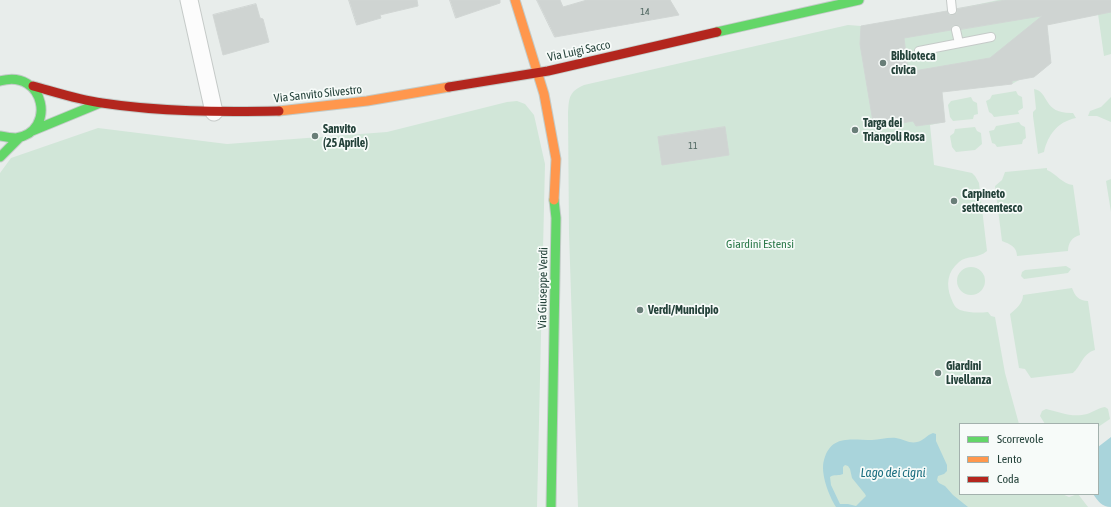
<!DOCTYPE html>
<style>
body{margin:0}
#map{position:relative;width:1111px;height:507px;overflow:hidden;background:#e8edeb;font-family:"Asap Condensed",sans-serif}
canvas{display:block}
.legend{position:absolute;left:959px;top:423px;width:140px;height:72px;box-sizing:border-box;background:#f7fbf9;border:1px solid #a3b1ad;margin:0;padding:5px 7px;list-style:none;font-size:12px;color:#24423a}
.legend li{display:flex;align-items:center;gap:8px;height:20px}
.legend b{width:20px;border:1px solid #a3b1ad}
</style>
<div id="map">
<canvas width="1111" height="507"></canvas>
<ul class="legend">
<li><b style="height:5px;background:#63d668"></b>Scorrevole</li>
<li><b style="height:5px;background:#ff974d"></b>Lento</li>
<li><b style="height:5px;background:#b3261e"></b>Coda</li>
</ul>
</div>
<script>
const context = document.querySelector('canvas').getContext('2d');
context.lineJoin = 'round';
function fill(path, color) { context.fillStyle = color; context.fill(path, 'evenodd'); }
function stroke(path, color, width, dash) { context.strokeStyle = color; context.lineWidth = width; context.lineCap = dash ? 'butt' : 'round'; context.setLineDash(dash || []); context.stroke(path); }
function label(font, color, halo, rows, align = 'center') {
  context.font = font + ' "Asap Condensed",sans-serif'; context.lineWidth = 3.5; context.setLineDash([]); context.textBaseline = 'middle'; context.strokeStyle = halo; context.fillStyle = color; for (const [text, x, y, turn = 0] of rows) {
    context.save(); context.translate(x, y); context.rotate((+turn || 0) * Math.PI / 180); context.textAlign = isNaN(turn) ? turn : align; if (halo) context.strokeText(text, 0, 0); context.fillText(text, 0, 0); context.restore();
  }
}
const green = new Path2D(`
 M 998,0 L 1111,0 L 1111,54 L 1104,56 L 1098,14 L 1047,25 L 1051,63 L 1034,77 L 1021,79 L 1012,84 L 942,92 L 945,122 L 930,125 L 934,165 L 972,173 L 975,176 L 979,183 L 987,251 C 978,259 967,255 959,262 C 947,272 946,285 951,298 C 953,303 955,308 960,310 C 970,313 979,313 988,312 L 991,316 L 995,317 L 1005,373 L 1019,424 L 960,424 L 960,494 L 1062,494 L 1069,497 L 1078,494 L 1088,507 L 578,507 L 569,233 L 568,113 C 569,97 569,92 584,85 L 848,25 L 861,26 L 952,10 Z
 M 1034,89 C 1050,92 1042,114 1073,113 L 1076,118 C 1057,122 1048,135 1044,152 L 1038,154 L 1033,116 L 1033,112 L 1036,109 Z
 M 1016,91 L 1018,95 L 1022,97 L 1023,108 L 1018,111 L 1019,114 L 994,117 L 992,114 L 989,112 L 986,101 L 990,99 L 992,95 Z
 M 971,97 L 973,101 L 977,103 L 978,114 L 974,115 L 973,119 L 953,121 L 950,117 L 948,105 L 951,101 Z
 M 1111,97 L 1111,122 L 1097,116 L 1088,116 L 1090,111 L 1101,107 Z
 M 517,101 L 525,104 L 534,115 L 545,164 L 537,507 L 0,507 L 0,173 L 11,158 L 98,128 L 227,144 L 387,132 L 507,102 Z
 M 1019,122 L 1021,125 L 1025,127 L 1026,138 L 1023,140 L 1022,144 L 997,147 L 995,144 L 992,143 L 989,131 L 994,130 L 996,126 Z
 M 975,127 L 977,131 L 981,133 L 982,144 L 975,150 L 956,152 L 952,147 L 950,136 L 954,133 L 955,129 Z
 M 1047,168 L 1047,170 C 1057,174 1062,184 1073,185 L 1080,235 C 1072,237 1068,243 1068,251 L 1017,256 C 1017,247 1010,244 1002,241 L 995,186 L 1002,180 L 1005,172 Z
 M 1111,179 L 1111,212 L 1106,181 Z
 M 1066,266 L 1071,269 L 1068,273 L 1024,279 L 1021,276 L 1022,272 L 1025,270 Z
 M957 281a14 14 0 1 1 28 0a14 14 0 1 1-28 0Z
 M 1072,288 C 1075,296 1079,301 1088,301 L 1095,350 C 1083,353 1081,366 1073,373 L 1031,378 L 1025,369 L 1019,368 L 1010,314 C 1016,309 1023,303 1023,295 Z
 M 1105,407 L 1108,409 L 1110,419 L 1098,427 L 1098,424 L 1045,424 L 1040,416 L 1042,411 L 1046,409 C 1060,412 1072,418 1087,414 C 1093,412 1098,408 1105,407 Z`);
const water = new Path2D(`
 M 933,433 L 936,434 L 936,441 L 947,465 L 947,471 L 944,474 L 938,476 L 937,480 L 939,483 L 945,486 L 953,495 L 968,507 L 836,507 C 829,496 820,473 824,460 C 831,434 851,440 872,440 C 880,440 888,437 896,438 C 903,439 910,444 917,442 C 923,441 927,435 933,433 ZM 845,465 L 848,466 L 850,469 L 852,478 L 865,494 L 866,496 L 856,506 L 848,504 L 840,504 L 831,485 L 830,477 C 834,474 839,476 843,474 L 843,467 Z
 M 1111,437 L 1111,507 C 1102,507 1098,501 1093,494 L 1098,494 L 1098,447 Z`);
const building = new Path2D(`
 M 349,0 L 417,0 L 418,6 L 380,15 L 381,18 L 357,25 Z
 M 450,0 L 500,0 L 500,3 L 456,18 Z
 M 537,0 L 560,0 L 563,7 L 587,0 L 670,0 L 679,15 L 555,37 Z
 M 1006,0 L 1111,0 L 1111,12 L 1047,25 L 1051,63 L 1034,77 L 1012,81 L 1012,84 L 942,92 L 945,122 L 916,126 L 913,121 L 874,128 L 860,44 L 861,26 L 947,11 L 949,15 L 953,15 L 957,13 L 957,9 ZM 1042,16 L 990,58 L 908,72 L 904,38 L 951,30 L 952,26 L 955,25 L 960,26 L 961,29 Z
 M 256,4 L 260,18 L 263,19 L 269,42 L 223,55 L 213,15 Z
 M 725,127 L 729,155 L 662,165 L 658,137 Z`);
const lane = new Path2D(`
 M 951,0 L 952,10
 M 956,30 L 959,43
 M 919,51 L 991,37`);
const street = new Path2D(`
 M 189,0 L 214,112`);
const fast = new Path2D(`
 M 717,32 L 859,0
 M 0,81 C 45,68 57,132 16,138 C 11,138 5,137 0,136
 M 32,131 L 100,103
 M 0,157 L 19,138
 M 551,507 L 556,218 L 554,200`);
const slow = new Path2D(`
 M 515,0 L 544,94 L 556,159 L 554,200
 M 279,111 L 367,101 L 449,87`);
const jam = new Path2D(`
 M 33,86 C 55,92 79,100 102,103 C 161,112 220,112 279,111
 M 449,87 L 548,71 L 717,32`);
const markers = [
 [883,63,4,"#697e78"],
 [855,130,4,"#697e78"],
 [315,136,4,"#697e78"],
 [954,201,4,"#697e78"],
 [640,310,4,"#697e78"],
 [938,373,4,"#697e78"]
];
const numberNames = [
 ["14",645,12],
 ["11",693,146]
];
const streetNames = [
 ["Via Luigi Sacco",579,51,-12],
 ["Via Sanvito Silvestro",318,94,-6],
 ["Via Giuseppe Verdi",543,288,-89]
];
const poiNames = [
 ["Biblioteca",891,56],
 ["civica",891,70],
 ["Targa dei",863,123],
 ["Triangoli Rosa",863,137],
 ["Sanvito",323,129],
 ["(25 Aprile)",323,143],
 ["Carpineto",962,194],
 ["settecentesco",962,208],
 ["Verdi/Municipio",648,310],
 ["Giardini",946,366],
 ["Livellanza",946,380]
];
const parkNames = [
 ["Giardini Estensi",760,244]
];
const waterNames = [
 ["Lago dei cigni",893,473]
];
fill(green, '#d1e6d8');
fill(water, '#a9d4db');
fill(building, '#cfd4d2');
stroke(building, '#d1d6d4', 1);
stroke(lane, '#c5cac8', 10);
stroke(street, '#c5cac8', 19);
stroke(fast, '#c3cbc8', 11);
stroke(slow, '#c3cbc8', 11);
stroke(jam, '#c3cbc8', 11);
stroke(lane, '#fcfcfc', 8);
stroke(street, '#fcfcfc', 17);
stroke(fast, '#63d668', 9);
stroke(slow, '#ff974d', 9);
stroke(jam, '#b3261e', 9);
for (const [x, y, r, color] of markers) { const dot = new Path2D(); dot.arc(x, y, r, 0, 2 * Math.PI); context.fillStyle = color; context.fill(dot); stroke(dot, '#f7fbf9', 1.5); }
label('10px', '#506761', null, numberNames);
label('12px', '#24423a', '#f7fbf9', streetNames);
label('bold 12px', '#24423a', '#f7fbf9', poiNames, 'left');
label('12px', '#2d7a4b', '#f7fbf9', parkNames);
label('italic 13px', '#1c6f80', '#f7fbf9', waterNames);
</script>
